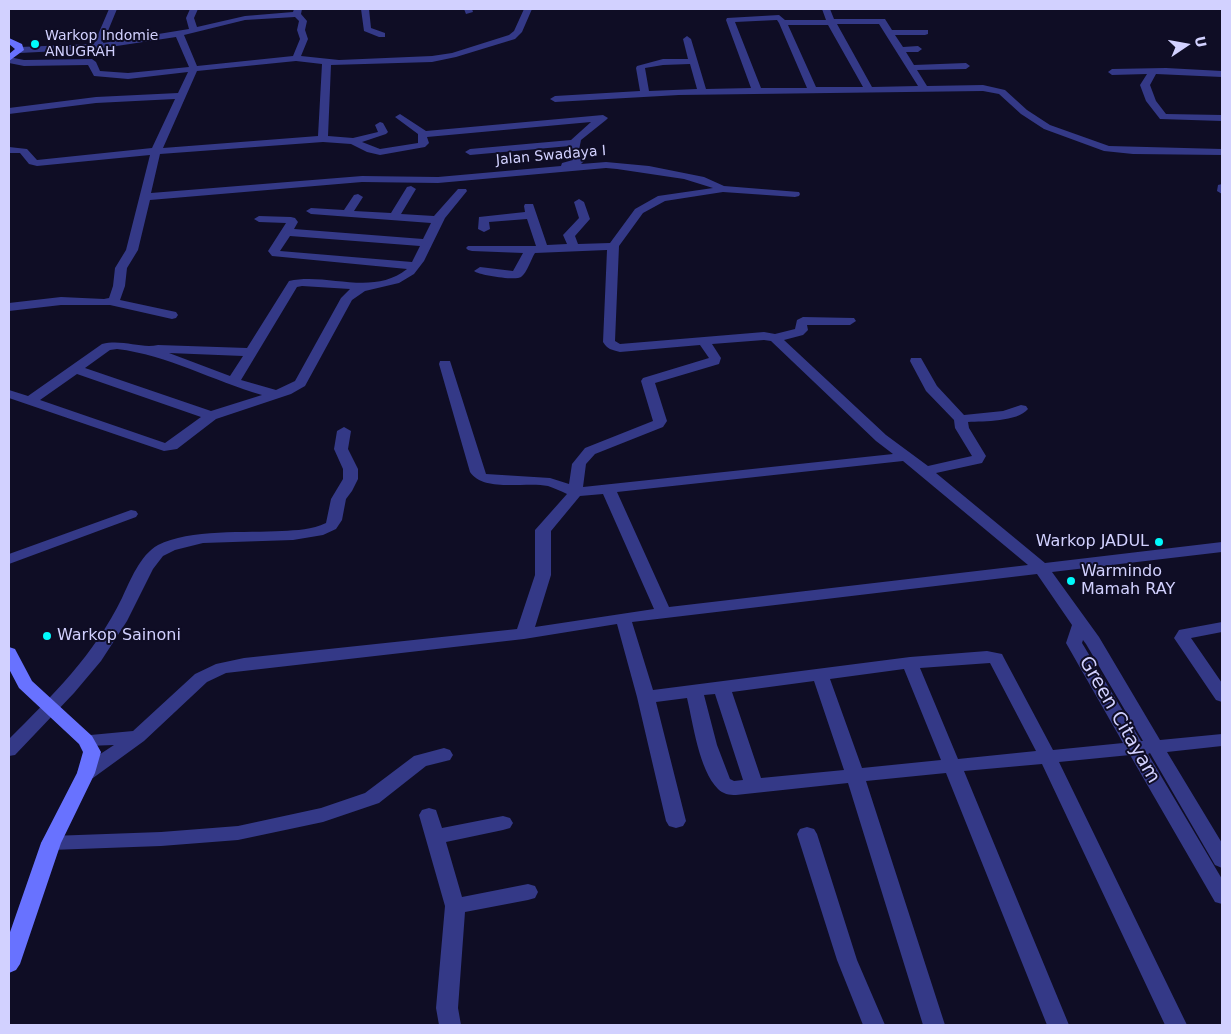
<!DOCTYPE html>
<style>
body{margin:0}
#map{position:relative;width:1231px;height:1034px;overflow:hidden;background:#0f0d25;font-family:"DejaVu Sans",sans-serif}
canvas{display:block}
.frame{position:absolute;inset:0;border:10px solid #d2d1ff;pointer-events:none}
.north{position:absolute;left:1161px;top:20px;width:50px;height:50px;-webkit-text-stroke:4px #0f0d25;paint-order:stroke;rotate:78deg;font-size:14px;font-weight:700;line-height:20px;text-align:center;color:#d2d1ff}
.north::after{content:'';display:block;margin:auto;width:18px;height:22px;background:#d2d1ff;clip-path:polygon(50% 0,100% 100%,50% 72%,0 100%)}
</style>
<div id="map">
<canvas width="1231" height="1034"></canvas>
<div class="frame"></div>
<div class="north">U</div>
</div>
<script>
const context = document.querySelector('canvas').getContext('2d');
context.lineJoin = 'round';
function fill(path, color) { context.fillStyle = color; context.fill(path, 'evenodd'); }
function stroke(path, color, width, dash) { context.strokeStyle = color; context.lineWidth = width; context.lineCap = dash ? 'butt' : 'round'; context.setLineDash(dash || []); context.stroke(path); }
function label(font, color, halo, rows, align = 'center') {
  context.font = font + ' "DejaVu Sans",sans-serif'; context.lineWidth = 4; context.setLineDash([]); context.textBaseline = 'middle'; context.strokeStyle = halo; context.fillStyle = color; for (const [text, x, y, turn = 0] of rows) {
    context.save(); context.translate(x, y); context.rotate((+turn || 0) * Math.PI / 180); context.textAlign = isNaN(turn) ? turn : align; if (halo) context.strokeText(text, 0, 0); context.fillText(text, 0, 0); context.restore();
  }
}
const street = new Path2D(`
 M 109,9 L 117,9 L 103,43 L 189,29 L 186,18 L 190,9 L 198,9 L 194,18 L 197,27 L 245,16 L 293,12 L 294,9 L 302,9 L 301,14 L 307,21 L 305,30 L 308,39 L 301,56 L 339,60 L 432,56 L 452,53 L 509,35 L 514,31 L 524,9 L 532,9 L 522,32 L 515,39 L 456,57 L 432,62 L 331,65 L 328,136 L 353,138 L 378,132 L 375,125 L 380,122 L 383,123 L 388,132 L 386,134 L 362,142 L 380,149 L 418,143 L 418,134 L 395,117 L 400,114 L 426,131 L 603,115 L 608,118 L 606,120 L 581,140 L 579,150 L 584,161 L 581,164 L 606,162 L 649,166 L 704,177 L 724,186 L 799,192 L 800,194 L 799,196 L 795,197 L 723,192 L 665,201 L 643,213 L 619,246 L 615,341 L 620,344 L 764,332 L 775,334 L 795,329 L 797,320 L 803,317 L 854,318 L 856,321 L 850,325 L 807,325 L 808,330 L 803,335 L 784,340 L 886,435 L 928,466 L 972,456 L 955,428 L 954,420 L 926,391 L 910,361 L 911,358 L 921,358 L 937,386 L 964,415 L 1003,411 L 1021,405 L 1026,406 L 1028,409 C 1017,422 984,421 968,422 L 969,428 L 986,456 L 982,463 L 936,473 L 1045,563 L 1222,542 L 1222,552 L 1052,572 L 1099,637 L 1160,740 L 1222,734 L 1222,746 L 1167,752 L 1222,843 L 1222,868 L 1215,865 L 1150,753 L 1148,754 L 1222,879 L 1222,904 L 1215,902 L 1130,755 L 1059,762 L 1187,1025 L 1165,1025 L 1042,764 L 964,771 L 1069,1025 L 1047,1025 L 946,773 L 866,781 L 945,1025 L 923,1025 L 848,783 L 736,795 C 729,795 723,794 718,789 C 699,770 693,723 687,698 L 656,702 L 686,821 L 683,826 L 676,828 L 669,826 L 666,821 L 637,697 L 617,624 L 524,639 L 226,673 L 207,682 L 144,741 L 93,778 L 86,780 L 79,778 L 77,773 L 79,768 L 114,745 L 86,746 L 80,744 L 77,740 L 80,736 L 133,731 L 195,674 L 216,664 L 244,658 L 517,629 L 535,575 L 535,530 L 567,494 C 561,491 554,488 548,486 C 526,481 484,493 470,472 L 439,364 L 440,361 L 450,361 L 451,364 L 486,474 L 550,478 L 569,484 L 572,464 L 585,448 L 653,421 L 641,381 L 643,378 L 709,358 L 700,345 L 620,352 C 612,350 607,349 603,342 L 607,250 L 535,253 C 531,259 527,273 521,277 C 516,281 478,275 474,271 L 480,267 L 513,271 L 523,253 L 472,251 L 468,250 L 466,248 L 468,246 L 536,246 L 527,219 L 489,222 L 490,229 L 484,232 L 478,229 L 479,217 L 525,212 L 524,206 L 525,204 L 533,204 L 547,245 L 567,244 L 563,235 L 579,218 L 574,202 L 579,199 L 584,202 L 590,219 L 575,236 L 578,244 L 610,243 L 635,209 L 658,196 L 713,188 L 684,179 L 617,169 L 606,168 L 438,183 L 362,182 L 150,200 L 138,250 L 127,268 L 125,286 L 120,300 L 176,312 L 178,315 L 176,318 L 172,319 L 110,305 L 61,305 L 9,311 L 9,303 L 61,297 L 104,299 L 109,298 L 113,286 L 115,268 L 126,250 L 150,155 L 37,166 L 29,164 L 20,153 L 9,153 L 9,147 L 27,149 L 37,160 L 152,148 L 175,99 L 96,103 L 9,114 L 9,108 L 96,97 L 178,93 L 188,72 L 128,79 L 94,76 L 88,65 L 24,66 L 9,63 L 9,57 L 24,60 L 92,59 L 96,62 L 100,71 L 128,73 L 189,67 L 176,37 L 97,49 L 20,53 L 16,50 L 20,47 L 94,44 ZM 295,17 L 299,21 L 297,30 L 300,39 L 293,56 L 197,66 L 184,35 L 245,20 ZM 296,61 L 322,64 L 318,136 L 163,148 L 197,71 ZM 591,122 L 571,140 L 470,149 L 465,152 L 470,155 L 570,146 L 569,150 L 573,160 L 562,163 L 561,166 L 438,177 L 362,176 L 151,193 L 160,154 L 323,142 L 351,144 L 367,152 L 380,155 L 425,147 L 429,143 L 427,137 ZM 764,340 L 771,341 L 876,441 L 893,454 L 583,487 L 586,464 L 595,454 L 663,427 L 667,421 L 655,383 L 719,364 L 721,358 L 712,344 ZM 903,461 L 1028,565 L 669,607 L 617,492 ZM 603,494 L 654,609 L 535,627 L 551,575 L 551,531 L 580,496 ZM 1037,574 L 1072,625 L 1066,643 L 1123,743 L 1053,750 L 1004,658 L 1002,654 L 987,651 L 910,657 L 653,690 L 632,622 ZM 1083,640 L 1086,644 L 1143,741 L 1141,741 L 1082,643 ZM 990,663 L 1036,751 L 958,759 L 920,668 ZM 904,669 L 941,760 L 862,768 L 830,679 ZM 814,681 L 844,770 L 761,778 L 732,692 ZM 715,694 L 743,780 L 734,781 L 730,779 L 717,745 L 704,695 Z
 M 361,9 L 369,9 L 371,28 L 385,33 L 385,37 L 379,37 L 364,31 Z
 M 464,9 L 472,9 L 473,12 L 466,14 Z
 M 822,9 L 830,9 L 834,19 L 885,19 L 892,30 L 928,30 L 928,34 L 925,35 L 895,35 L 903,47 L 918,46 L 922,49 L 918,52 L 906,52 L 914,65 L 966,63 L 970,66 L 966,69 L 917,70 L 927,86 L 983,85 L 1005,90 L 1027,110 L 1050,125 L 1109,146 L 1222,149 L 1222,155 L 1133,154 L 1104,151 L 1044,129 L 1021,114 L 999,94 L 983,91 L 679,95 L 555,102 L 550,99 L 555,96 L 640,91 L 636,68 L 637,66 L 663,59 L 688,59 L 683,39 L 687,36 L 691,39 L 706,89 L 751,88 L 726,20 L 727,18 L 779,15 L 785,20 L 826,20 ZM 777,20 L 779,23 L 807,88 L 761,88 L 735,22 ZM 837,24 L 879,24 L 918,86 L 872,87 ZM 788,25 L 828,25 L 863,87 L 816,87 ZM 690,64 L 697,89 L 649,91 L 645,68 L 663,65 Z
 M 1166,68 L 1222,71 L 1222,77 L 1156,74 L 1150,85 L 1156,101 L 1166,114 L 1222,115 L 1222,121 L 1160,119 L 1146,101 L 1140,85 L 1147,74 L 1112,75 L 1108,72 L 1112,69 Z
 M 1222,184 L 1222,194 L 1217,191 L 1218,185 Z
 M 411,186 L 416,189 L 401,214 L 434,216 L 458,189 L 466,189 L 467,191 L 445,218 L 424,261 L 414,274 L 399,283 L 365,291 L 352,300 L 305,386 L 291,394 L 216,419 L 177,449 L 164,451 L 9,398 L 9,390 L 28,396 L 102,344 C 123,339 141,349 158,345 L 247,348 L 289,281 C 327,272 372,297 407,269 L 272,256 L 268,251 L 286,223 L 259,222 L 254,219 L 259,216 L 291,217 L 295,218 L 298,222 L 294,229 L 423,239 L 431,223 L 311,214 L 306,211 L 311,208 L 344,210 L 354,195 L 358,194 L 363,197 L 354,211 L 391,213 L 407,187 ZM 290,236 L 420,246 L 412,262 L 280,251 ZM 302,286 L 350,289 L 341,298 L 295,381 L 276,390 L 241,380 L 297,287 ZM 117,349 C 168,355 213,381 262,395 L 211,411 L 85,368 L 110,350 ZM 169,353 L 243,356 L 230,376 ZM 77,374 L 201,417 L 165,443 L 40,400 Z
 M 344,427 L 351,431 L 348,449 L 358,469 L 358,479 L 352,491 L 346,499 L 342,520 L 336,529 L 323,535 L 293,540 L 203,543 L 175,550 L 163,556 L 153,569 L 127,621 L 101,661 L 74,693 L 15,755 L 9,756 L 9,739 C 52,696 95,654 122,598 C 130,581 140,555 158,545 C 189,529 247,533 282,531 C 297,530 312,530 326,523 L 331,499 L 343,479 L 343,469 L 334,449 L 337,431 Z
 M 131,510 L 136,511 L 138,514 L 136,517 L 9,564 L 9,554 Z
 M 1222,622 L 1222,632 L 1191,638 L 1222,683 L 1222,702 L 1216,700 L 1174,638 L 1179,630 Z
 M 444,748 L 450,750 L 453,755 L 450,760 L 426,766 L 379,803 L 323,822 L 238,840 L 161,846 L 51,850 L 44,848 L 41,843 L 44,838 L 51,836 L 161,832 L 238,826 L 321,808 L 365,793 L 414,756 Z
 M 429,808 L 436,810 L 442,828 L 503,816 L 510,818 L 513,823 L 510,828 L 503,830 L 446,842 L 462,897 L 528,884 L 535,886 L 538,892 L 535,898 L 528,900 L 465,912 L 458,1008 L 461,1025 L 439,1025 L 436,1008 L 445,906 L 419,815 L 422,810 Z
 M 807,827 L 814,829 L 817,834 L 857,960 L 885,1025 L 863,1025 L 837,960 L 797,834 L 800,829 Z`);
const secondary = new Path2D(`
 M 9,38 L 22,44 L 24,50 L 9,61 L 9,54 L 15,49 L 9,44 Z
 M 9,647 L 15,649 L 32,681 L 92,736 L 101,752 L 95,773 L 61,843 L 20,964 L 16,970 L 9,973 L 9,935 L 41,843 L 77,773 L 83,752 L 79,744 L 19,688 L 9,669 Z`);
const markers = [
 [35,44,5,"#00fafc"],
 [1159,542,5,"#00fafc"],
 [1071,581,5,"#00fafc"],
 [47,636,5,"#00fafc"]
];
const farPoinames = [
 ["Warkop Indomie",45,36],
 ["ANUGRAH",45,52]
];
const farStreetnames = [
 ["Jalan Swadaya I",551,156,-5]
];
const poiNames = [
 ["Warkop JADUL",1149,542,"right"],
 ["Warmindo",1081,572],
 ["Mamah RAY",1081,590],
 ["Warkop Sainoni",57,636]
];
const nearStreetnames = [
 ["Green Citayam",1119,720,60]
];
fill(street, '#343987');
fill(secondary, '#6872ff');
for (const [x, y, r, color] of markers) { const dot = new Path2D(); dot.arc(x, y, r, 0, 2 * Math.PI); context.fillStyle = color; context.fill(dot); stroke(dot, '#0f0d25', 2); }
label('14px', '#d2d1ff', '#0f0d25', farPoinames, 'left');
label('14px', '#d2d1ff', '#0f0d25', farStreetnames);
label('16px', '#d2d1ff', '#0f0d25', poiNames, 'left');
label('19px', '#d2d1ff', '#0f0d25', nearStreetnames);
</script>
